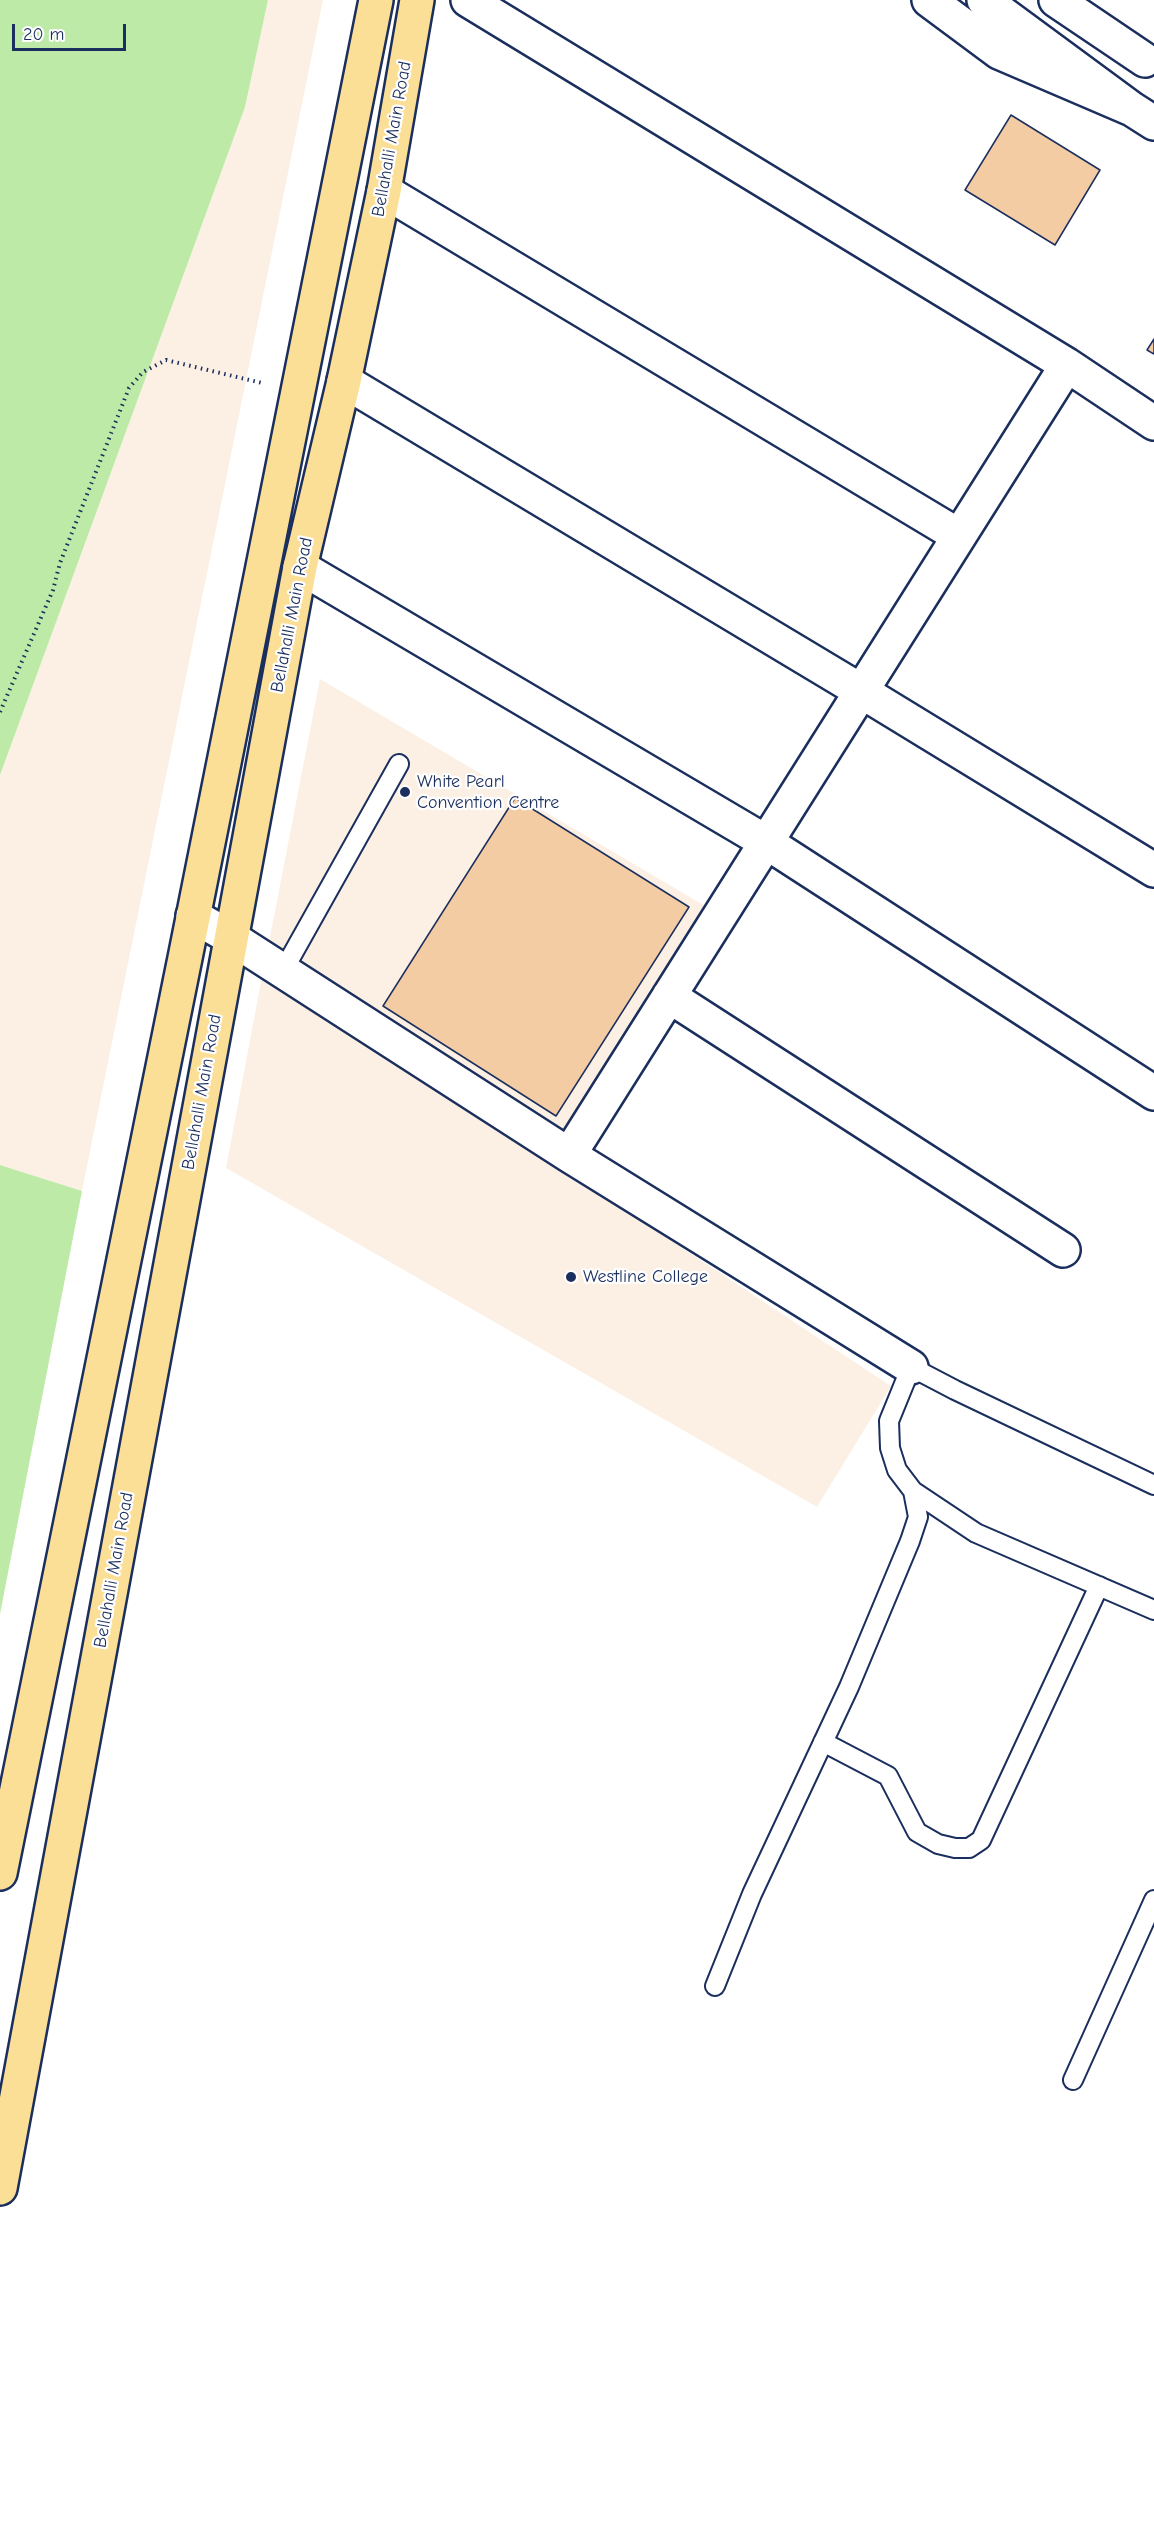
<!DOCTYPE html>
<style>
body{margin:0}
#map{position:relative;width:1154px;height:2548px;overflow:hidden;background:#fff;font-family:"Comic Neue",sans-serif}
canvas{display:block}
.scale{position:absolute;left:12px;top:24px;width:114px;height:27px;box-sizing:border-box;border:3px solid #1b2f5e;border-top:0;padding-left:8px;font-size:18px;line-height:21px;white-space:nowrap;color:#1b2f5e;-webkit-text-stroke:4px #fff;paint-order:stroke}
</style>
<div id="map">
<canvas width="1154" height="2548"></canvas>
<div class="scale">20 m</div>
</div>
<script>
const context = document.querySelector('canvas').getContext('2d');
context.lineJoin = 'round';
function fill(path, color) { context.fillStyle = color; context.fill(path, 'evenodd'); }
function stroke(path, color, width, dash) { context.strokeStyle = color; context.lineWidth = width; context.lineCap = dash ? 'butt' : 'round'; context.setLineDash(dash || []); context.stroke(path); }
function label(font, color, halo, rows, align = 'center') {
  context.font = font + ' "Comic Neue",sans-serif'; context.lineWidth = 4.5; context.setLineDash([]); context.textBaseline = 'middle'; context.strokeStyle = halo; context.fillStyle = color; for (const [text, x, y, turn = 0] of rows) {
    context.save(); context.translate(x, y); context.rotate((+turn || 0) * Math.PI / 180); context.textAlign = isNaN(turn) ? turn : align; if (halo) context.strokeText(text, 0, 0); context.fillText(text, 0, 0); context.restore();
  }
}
const built = new Path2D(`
 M 268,0 L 323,0 L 82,1191 L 0,1165 L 0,775 L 245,107 Z
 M 320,679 L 705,906 L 565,1133 L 269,942 Z
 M 263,971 L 891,1386 L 817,1507 L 226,1168 Z`);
const green = new Path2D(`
 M 0,0 L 268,0 L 245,107 L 0,775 Z
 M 0,1165 L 82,1191 L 0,1614 Z`);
const building = new Path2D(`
 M 1011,115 L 1100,170 L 1055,245 L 965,190 Z
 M 1154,339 L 1154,354 L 1147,350 Z
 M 515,798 L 689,907 L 556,1116 L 383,1006 Z`);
const path = new Path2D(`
 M 0,712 L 53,590 L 60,563 L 129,388 L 143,372 L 166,360 L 262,383`);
const service = new Path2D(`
 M 283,971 L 399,764
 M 1154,1485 L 955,1390 L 911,1367 L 889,1421 L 890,1448 L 897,1470 L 913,1491 L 976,1533 L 1154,1610
 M 823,1742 L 888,1776 L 917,1832 L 938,1844 L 955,1848 L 969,1848 L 981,1840 L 1099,1586
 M 715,1986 L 752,1894 L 849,1687 L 910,1541 L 918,1517 L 913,1491
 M 1073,2080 L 1154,1900`);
const minor = new Path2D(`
 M 468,0 L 1067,365 L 1154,423
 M 384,191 L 959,536
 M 344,381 L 861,691 L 1154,870
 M 300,567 L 766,842 L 1154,1093
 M 193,916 L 230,937 L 569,1155 L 911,1367
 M 669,996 L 1063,1250
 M 569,1155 L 1067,365`);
const secondary = new Path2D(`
 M 929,0 L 999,52 L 1132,109
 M 984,0 L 1132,109 L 1154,123
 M 1056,0 L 1145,60`);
const primary = new Path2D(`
 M 0,1873 L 185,958 L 376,0
 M 0,2188 L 300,567 L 344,381 L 384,191 L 417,0`);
const markers = [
 [405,792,6,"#1b2f5e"],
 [571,1277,6,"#1b2f5e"]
];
const streetNames = [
 ["Bellahalli Main Road",392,139,-80],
 ["Bellahalli Main Road",292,615,-79],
 ["Bellahalli Main Road",202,1092,-80],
 ["Bellahalli Main Road",114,1570,-80]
];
const poiNames = [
 ["White Pearl",417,782],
 ["Convention Centre",417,803],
 ["Westline College",583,1277]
];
fill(built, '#fcf0e4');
fill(green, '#bdeaa7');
fill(building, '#f4cca4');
stroke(building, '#1b2f5e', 1.5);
stroke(service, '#1b2f5e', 22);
stroke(minor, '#1b2f5e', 38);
stroke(secondary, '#1b2f5e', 38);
stroke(primary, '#1b2f5e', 38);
stroke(path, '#1b2f5e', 4, [1.5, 4.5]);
stroke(service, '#fff', 18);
stroke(minor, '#fff', 33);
stroke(secondary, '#fff', 33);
stroke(primary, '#fbdf96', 33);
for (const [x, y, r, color] of markers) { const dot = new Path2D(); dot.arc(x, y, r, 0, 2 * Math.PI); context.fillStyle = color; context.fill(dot); stroke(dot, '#fff', 2); }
label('18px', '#1b2f5e', '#fff', streetNames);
label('18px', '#1b2f5e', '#fff', poiNames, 'left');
</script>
